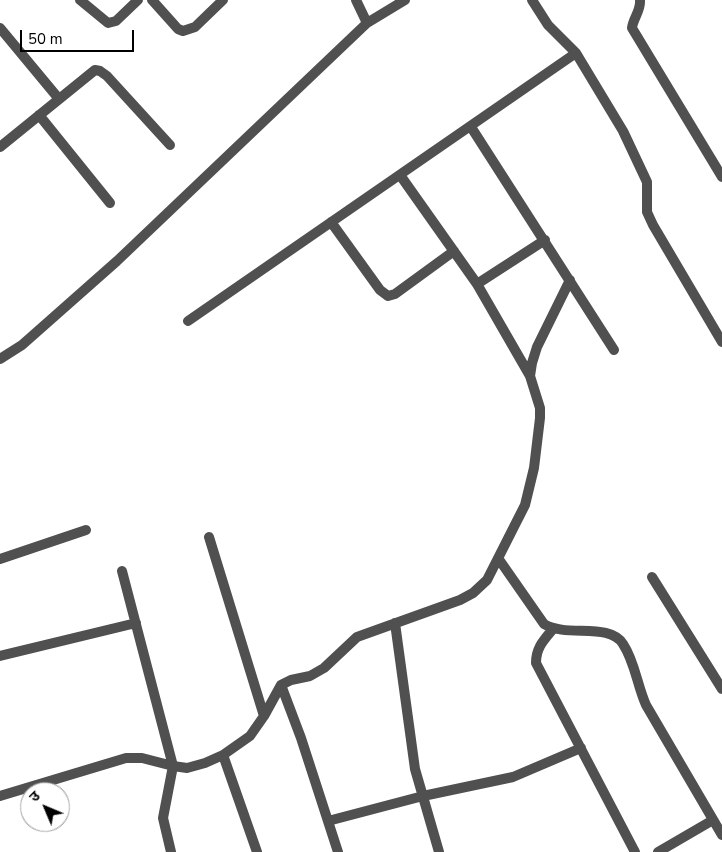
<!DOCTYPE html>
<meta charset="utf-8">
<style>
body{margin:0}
#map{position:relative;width:722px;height:852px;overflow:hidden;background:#fff;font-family:"Nunito Sans","Noto Sans Devanagari",sans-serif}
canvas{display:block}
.north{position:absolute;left:20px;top:782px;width:50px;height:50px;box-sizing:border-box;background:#fff;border:1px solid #999;border-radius:50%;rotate:315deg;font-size:14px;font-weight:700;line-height:20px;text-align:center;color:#000}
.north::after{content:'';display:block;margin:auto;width:18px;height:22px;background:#000;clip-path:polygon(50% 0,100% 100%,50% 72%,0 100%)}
.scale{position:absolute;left:20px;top:30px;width:114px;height:22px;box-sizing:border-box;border:2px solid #000;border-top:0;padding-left:6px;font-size:15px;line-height:18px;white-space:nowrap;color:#000;-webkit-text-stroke:4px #fff;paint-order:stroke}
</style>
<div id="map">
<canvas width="722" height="852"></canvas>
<div class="north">उ</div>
<div class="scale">50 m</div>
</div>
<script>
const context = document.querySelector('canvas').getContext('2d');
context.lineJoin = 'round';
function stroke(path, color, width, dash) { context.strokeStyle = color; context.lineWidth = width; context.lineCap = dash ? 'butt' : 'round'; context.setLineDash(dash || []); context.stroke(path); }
const minor = new Path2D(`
 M 80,0 L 108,23 L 116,21 L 138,0
 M 152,0 L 178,29 L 183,31 L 195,27 L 223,0
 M 356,0 L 367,23
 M 532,0 L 548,25 L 576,53 L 623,131 L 647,182 L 647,212 L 653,225 L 722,342
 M 640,0 C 641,11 633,18 632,28 L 722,177
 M 0,28 L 59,99
 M 39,115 L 110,203
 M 471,127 L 614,350
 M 0,147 L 95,70 L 100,71 L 107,76 L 170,145
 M 400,175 L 477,284 L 530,376
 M 331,222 L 380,290 L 388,296 L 395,294 L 454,251
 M 477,284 L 545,240
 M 188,321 L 576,53
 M 0,359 L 22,345 L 117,261 L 367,23 L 405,0
 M 209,537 L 264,716
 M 498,558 L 544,624 C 567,638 609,622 623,644 C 635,662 637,685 646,705 L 722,835
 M 0,559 L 86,530
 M 122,571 L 173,766 L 163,818 L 171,852
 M 652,577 L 722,689
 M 395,623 L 415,769 L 439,852
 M 553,629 C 543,641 536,648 536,663 L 635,852
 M 0,656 L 136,623
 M 281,685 L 301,738 L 338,852
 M 223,755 L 257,852
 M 0,796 L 126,758 L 142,758 L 173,766 L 187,768 L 205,763 L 223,755 L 250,736 L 264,716 L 281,685 L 291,680 L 310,676 L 324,668 L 357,637 L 460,600 L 473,593 L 487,580 L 525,505 L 534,468 L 540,418 L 540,408 L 530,376 L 532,363 L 537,347 L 570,280
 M 328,821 L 423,796 L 513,777 L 581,748
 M 658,852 L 713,820`);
stroke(minor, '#505050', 10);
</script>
